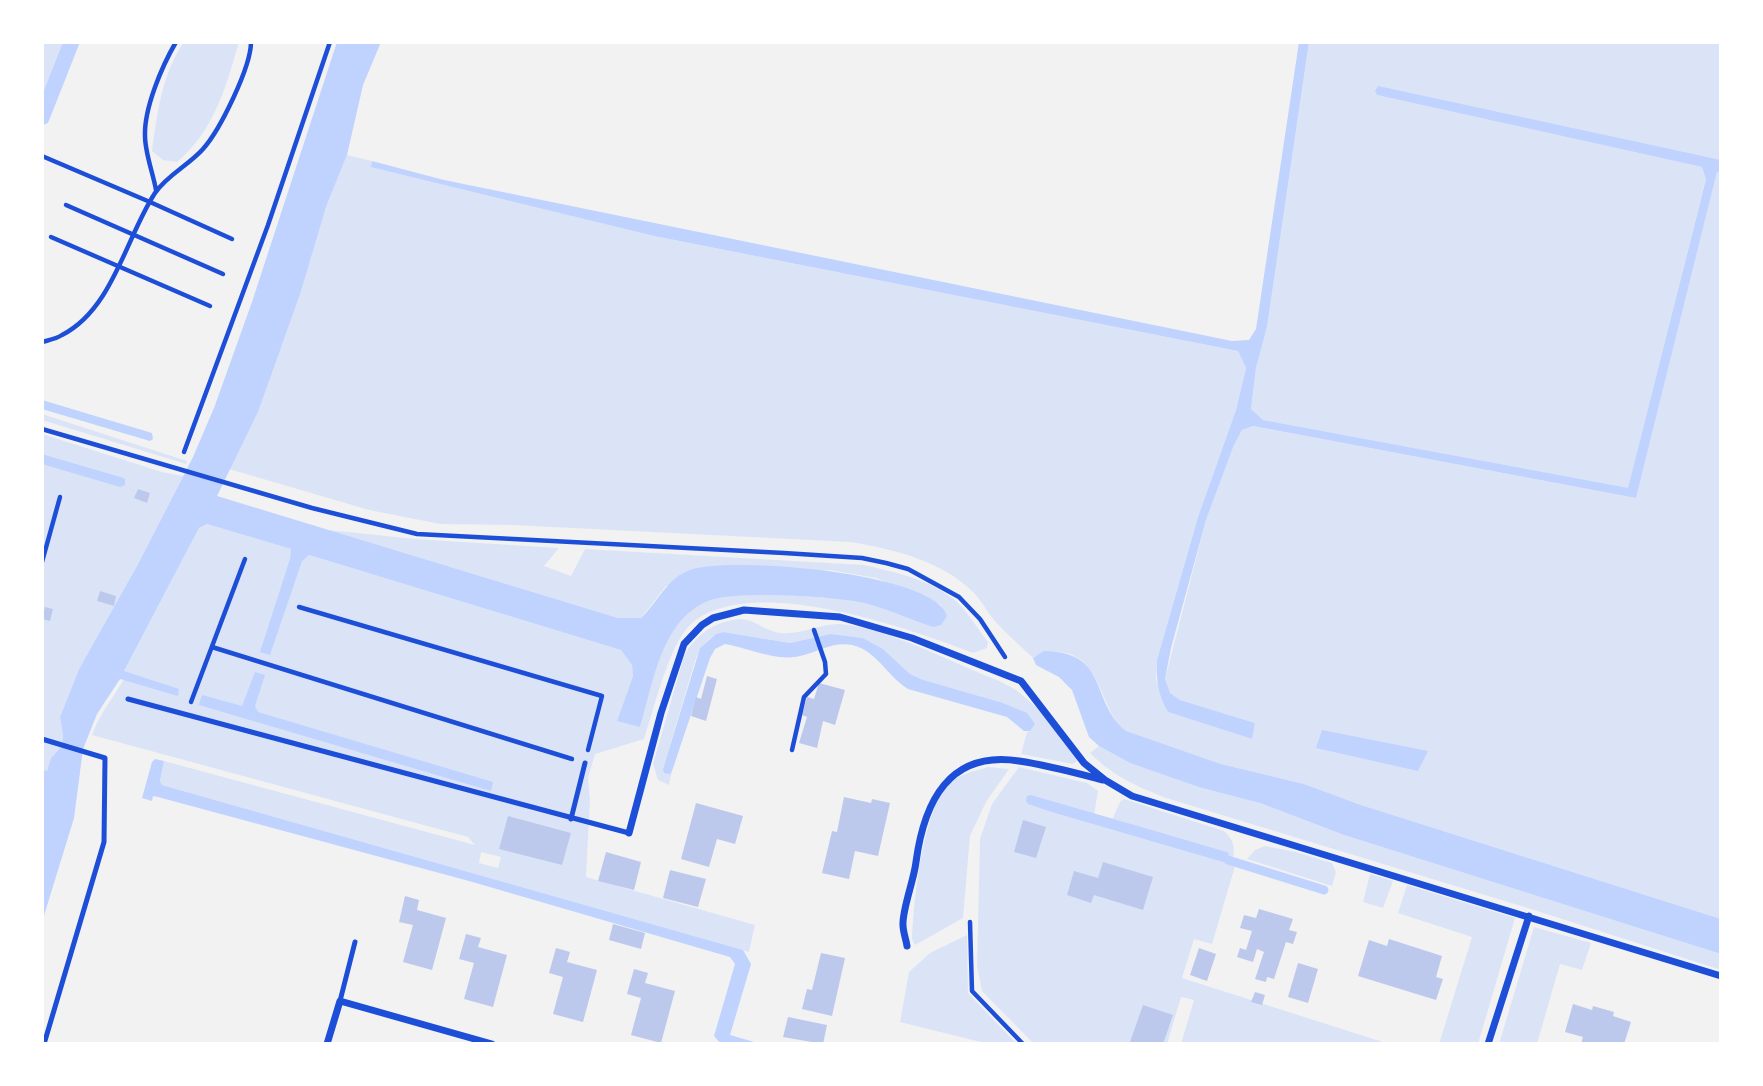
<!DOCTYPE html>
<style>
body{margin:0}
#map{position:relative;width:1763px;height:1086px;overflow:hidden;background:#f2f2f2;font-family:"Playfair Display",serif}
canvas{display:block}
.frame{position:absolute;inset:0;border:44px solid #fff;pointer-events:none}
</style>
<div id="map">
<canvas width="1763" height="1086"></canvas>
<div class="frame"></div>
</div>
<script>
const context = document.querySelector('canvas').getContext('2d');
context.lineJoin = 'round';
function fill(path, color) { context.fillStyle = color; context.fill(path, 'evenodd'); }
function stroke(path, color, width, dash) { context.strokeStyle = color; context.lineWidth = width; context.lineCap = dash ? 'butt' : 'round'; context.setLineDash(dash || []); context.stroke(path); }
const green = new Path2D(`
 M 42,42 L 63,42 L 42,95 Z
 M 184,42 L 239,42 C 226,87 214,131 177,162 L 163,160 L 152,151 C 157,113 162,74 184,42 Z
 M 1309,42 L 1721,42 L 1721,160 L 1375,91 L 1377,95 L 1702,167 L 1706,178 L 1628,489 L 1263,420 L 1251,409 L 1256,368 L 1267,327 Z
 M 347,155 L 372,161 L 371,166 L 654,236 L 1238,351 L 1246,368 L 1236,410 L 1198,517 L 1157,660 L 1156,679 L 1168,712 L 1252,739 L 1255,723 L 1180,700 L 1170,694 L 1165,679 L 1206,520 L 1234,445 L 1242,430 L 1253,426 L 1636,498 L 1717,172 L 1721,172 L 1721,919 L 1361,805 L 1304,784 L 1221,764 L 1125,731 C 1099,708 1101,655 1059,652 C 1047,651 1043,652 1033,658 C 1020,645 1005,633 994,620 C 987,612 982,601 974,593 C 943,561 893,549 850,542 L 513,525 L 440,524 L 369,510 L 229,469 L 258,412 L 326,207 Z
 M 42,414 L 187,461 L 186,464 L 42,420 Z
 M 42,434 L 162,472 L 183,476 L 137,566 L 79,669 L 60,717 L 63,735 L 62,746 L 51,758 L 47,771 L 44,770 L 42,775 L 42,464 L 72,472 L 121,477 L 42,454 Z
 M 207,524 L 291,549 L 304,557 L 309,555 L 621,650 L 632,665 L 633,676 L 617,721 L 640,726 C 650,694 656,654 676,626 C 685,614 699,602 714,598 C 743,591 838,596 868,604 C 890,610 911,620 933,627 L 941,605 L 876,578 L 829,570 L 666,586 L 641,618 L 618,618 L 328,530 L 415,539 L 559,548 L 544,566 L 571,576 L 585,549 L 864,565 C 895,572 932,580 957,602 C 969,614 978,629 988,642 L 987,648 L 973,653 C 908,628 748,571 690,625 C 669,645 654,709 644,739 L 595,754 L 588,778 L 590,799 L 586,877 L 755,925 L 749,952 L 162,785 L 160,781 L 164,761 L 475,845 L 468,837 L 92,735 C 100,712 116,695 127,673 L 124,671 L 199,528 ZM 481,852 L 501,857 L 498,868 L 479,863 Z
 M 741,619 C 756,620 765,631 780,633 C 802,635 819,624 838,624 C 876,625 940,656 975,671 C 988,677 1002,681 1014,689 C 1033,701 1069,740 1077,761 L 1073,764 L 1021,754 L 1027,732 L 1030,731 L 1000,702 L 922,680 L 910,674 L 883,649 L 863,638 L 831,634 L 790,643 L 723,632 C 708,637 700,646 695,661 L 663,769 L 670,774 L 672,771 L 669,785 L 658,780 L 653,764 L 684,656 C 696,634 715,621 741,619 Z
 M 1099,746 L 1130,763 L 1260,803 L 1344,835 L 1721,954 L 1721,970 L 1531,909 L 1166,798 C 1136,786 1113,776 1090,753 Z
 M 988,767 L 1009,769 L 986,802 L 970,836 L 963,918 L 915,945 L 912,939 C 914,901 922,813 948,785 C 958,774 975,771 988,767 Z
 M 1019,767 L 1087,783 L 1098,791 L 1094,815 L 1031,795 L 1028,804 L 1048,811 L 1226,863 L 1227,852 L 1112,820 L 1120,802 L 1124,799 L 1224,831 C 1234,840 1236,849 1232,862 L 1236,863 L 1212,944 L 1194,939 L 1182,978 L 1389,1044 L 1181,1044 L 1194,1000 L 1181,997 L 1167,1044 L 1034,1044 L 982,991 L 977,966 L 980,839 L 992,804 Z
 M 1265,846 L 1296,852 L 1332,863 L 1336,872 L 1332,886 L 1247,859 L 1255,850 Z
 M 1370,874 L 1393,881 L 1383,908 L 1363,902 Z
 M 1407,885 L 1515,918 L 1478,1044 L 1439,1044 L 1472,937 L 1398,913 Z
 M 1534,927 L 1591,943 L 1582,970 L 1560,964 L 1537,1044 L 1499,1044 Z
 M 967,935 L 968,993 L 1017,1044 L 989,1044 L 900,1022 L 909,972 L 930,953 Z`);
const water = new Path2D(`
 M 63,42 L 80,42 L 48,123 L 43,125 L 42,95 Z
 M 337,42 L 381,42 L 363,85 L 347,155 L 326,207 L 300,294 L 258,412 L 217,496 L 618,618 L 641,618 C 658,602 667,578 690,570 C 728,556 935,572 947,616 L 941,625 L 933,627 C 911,620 890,610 868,604 C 838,596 742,591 714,599 C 699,603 685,614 676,627 C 656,655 650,694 640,727 L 617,721 L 633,676 L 632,665 L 621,650 L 309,555 L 302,561 L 270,655 L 260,652 L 290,559 L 291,549 L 207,524 L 199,528 L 124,671 L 179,689 L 178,696 L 120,679 L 97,714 L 83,749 L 74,818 L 42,922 L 42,775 L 44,770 L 47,771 L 51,758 L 62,746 L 63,735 L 60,717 L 79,669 L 137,566 L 193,457 L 214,408 L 252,302 Z
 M 1299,42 L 1309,42 L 1267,327 L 1256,368 L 1251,409 L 1263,420 L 1628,488 L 1706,179 L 1702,167 L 1377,95 L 1375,91 L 1378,86 L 1721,160 L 1721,172 L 1717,172 L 1636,498 L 1253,426 L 1242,430 L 1234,445 L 1206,520 L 1171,648 L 1165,679 L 1170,693 L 1180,700 L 1255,723 L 1252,739 L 1168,712 C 1158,695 1156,680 1157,660 L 1198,517 L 1236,410 L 1246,368 L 1238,351 L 654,236 L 371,167 L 372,161 L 444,180 L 1232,341 L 1249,340 L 1256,329 Z
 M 42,400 L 152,433 L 153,439 L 150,441 L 42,409 Z
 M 42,454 L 121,477 L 125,479 L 125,485 L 120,487 L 42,464 Z
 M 723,632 L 790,643 L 831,634 L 863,638 L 883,649 L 910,674 L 923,680 L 1000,702 L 1027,713 L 1035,724 L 1030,731 L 1024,731 L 1007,717 L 908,689 C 891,679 880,658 863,649 C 839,637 822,651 800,656 C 776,662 749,648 725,644 L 715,649 L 710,658 L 672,771 L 670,774 L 664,773 L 663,769 L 700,648 L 716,634 Z
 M 1044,651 C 1110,652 1089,701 1126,731 L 1221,764 L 1304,784 L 1361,805 L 1721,919 L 1721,954 L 1344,835 L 1260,803 L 1199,787 L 1130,763 L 1099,746 L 1089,737 L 1072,690 L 1059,677 L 1036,665 L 1033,658 Z
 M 255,672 L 265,675 L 255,706 L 258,712 L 493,782 L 491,791 L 199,705 L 202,695 L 242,706 Z
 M 1322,730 L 1428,751 L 1418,771 L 1316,748 Z
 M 155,759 L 164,761 L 160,781 L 162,785 L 743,950 L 751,964 L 730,1035 L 761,1044 L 721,1044 L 714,1036 L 735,964 L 730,957 L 469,881 L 158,797 L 153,796 L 152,801 L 142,798 L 152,762 Z
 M 1031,795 L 1227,852 L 1229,854 L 1226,863 L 1048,811 L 1028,804 L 1026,801 L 1027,796 Z`);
const stream = new Path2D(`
 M 1228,860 L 1324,890`);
const building = new Path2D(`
 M 138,489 L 150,493 L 147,503 L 134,498 Z
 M 100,591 L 116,596 L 114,606 L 97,601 Z
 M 45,607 L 53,609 L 50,621 L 42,619 Z
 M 707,676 L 717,679 L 706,721 L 691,716 L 696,697 L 701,699 Z
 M 819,683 L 845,690 L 835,725 L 823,721 L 817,748 L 799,743 L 807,717 L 802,715 L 807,697 L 814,699 Z
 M 844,797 L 871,803 L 872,799 L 890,803 L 878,856 L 855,851 L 849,879 L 822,873 L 832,831 L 837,832 Z
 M 696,803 L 743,816 L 735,844 L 717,839 L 709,867 L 681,859 Z
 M 508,816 L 571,833 L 562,865 L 499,849 Z
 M 1023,820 L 1046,827 L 1036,858 L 1014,852 Z
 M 606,852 L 641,862 L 634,890 L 598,881 Z
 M 1103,862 L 1153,877 L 1143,910 L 1094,895 L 1091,903 L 1067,895 L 1074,871 L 1098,878 Z
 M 670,870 L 706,879 L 698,907 L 663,898 Z
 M 405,896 L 419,900 L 417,910 L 446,918 L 432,970 L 403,962 L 413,925 L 399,922 Z
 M 1259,909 L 1293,919 L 1289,930 L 1297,932 L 1293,944 L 1286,942 L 1274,979 L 1267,977 L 1266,982 L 1255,979 L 1264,952 L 1257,949 L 1253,962 L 1237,957 L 1240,948 L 1246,950 L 1252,931 L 1240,928 L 1244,915 L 1256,918 Z
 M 613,924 L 645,933 L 641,949 L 609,940 Z
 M 466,934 L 481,938 L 478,947 L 507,955 L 493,1007 L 464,999 L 474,963 L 459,959 Z
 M 1389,939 L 1442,956 L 1436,977 L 1443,979 L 1436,1000 L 1358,976 L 1369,940 L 1387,946 Z
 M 556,948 L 570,952 L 567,962 L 597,970 L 583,1022 L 553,1014 L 563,977 L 549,973 Z
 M 1199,948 L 1216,954 L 1207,981 L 1190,975 Z
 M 821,953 L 845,958 L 832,1016 L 802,1009 L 807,989 L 812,990 Z
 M 1298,963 L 1318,969 L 1308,1003 L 1288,997 Z
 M 634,969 L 648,973 L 645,983 L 675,991 L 661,1043 L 631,1035 L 641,998 L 627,994 Z
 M 1255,992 L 1265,995 L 1262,1005 L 1251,1002 Z
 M 1573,1004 L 1592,1010 L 1593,1006 L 1614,1012 L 1613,1016 L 1631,1022 L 1624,1044 L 1581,1044 L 1583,1037 L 1565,1032 Z
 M 1143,1005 L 1173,1015 L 1163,1044 L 1130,1042 Z
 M 788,1017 L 827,1025 L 823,1044 L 783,1037 Z`);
const path = new Path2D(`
 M 42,156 L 150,202 L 232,239
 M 156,190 C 153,173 145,153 145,136 C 144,108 162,66 176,42
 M 66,205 L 223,274
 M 51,237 L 210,306
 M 42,342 C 49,340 56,339 62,335 C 113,309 126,237 155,193 C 167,175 189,165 203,149 C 220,130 251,67 251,42
 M 42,429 L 312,508 L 417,534 L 784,553 L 862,558 L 886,563 L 908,569 L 959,597 L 980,619 L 1005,657
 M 184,452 L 268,225 L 330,42
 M 42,562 L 60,497
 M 299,607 L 602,696 L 588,750
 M 212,647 L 572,759
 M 191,702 L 245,559
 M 792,750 L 804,697 L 826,674 L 825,662 L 814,630
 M 970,922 L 972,991 L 1023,1044`);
const service = new Path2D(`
 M 128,699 L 629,833
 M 42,739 L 105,758 L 104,842 L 44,1044
 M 571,819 L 585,763
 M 340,1001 L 355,942`);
const minor = new Path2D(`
 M 629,833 L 661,713 L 684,644 L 702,625 L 713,618 L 744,610 L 840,617 L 912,638 L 1021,681 L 1084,763 L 1105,780 L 1132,796 L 1721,976
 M 907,946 C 906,939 903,932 903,925 C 902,910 914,880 916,862 C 924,802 949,750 1019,761 C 1047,765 1076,773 1103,780
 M 327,1044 L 340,1001 L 492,1044
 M 1488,1044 L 1529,916`);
fill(green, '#dbe4f7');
fill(water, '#bfd3fe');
stroke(stream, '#bfd3fe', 9);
fill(building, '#bdc9ec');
stroke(path, '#1d4ed8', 4.5);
stroke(service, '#1d4ed8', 5);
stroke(minor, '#1d4ed8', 7);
</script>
